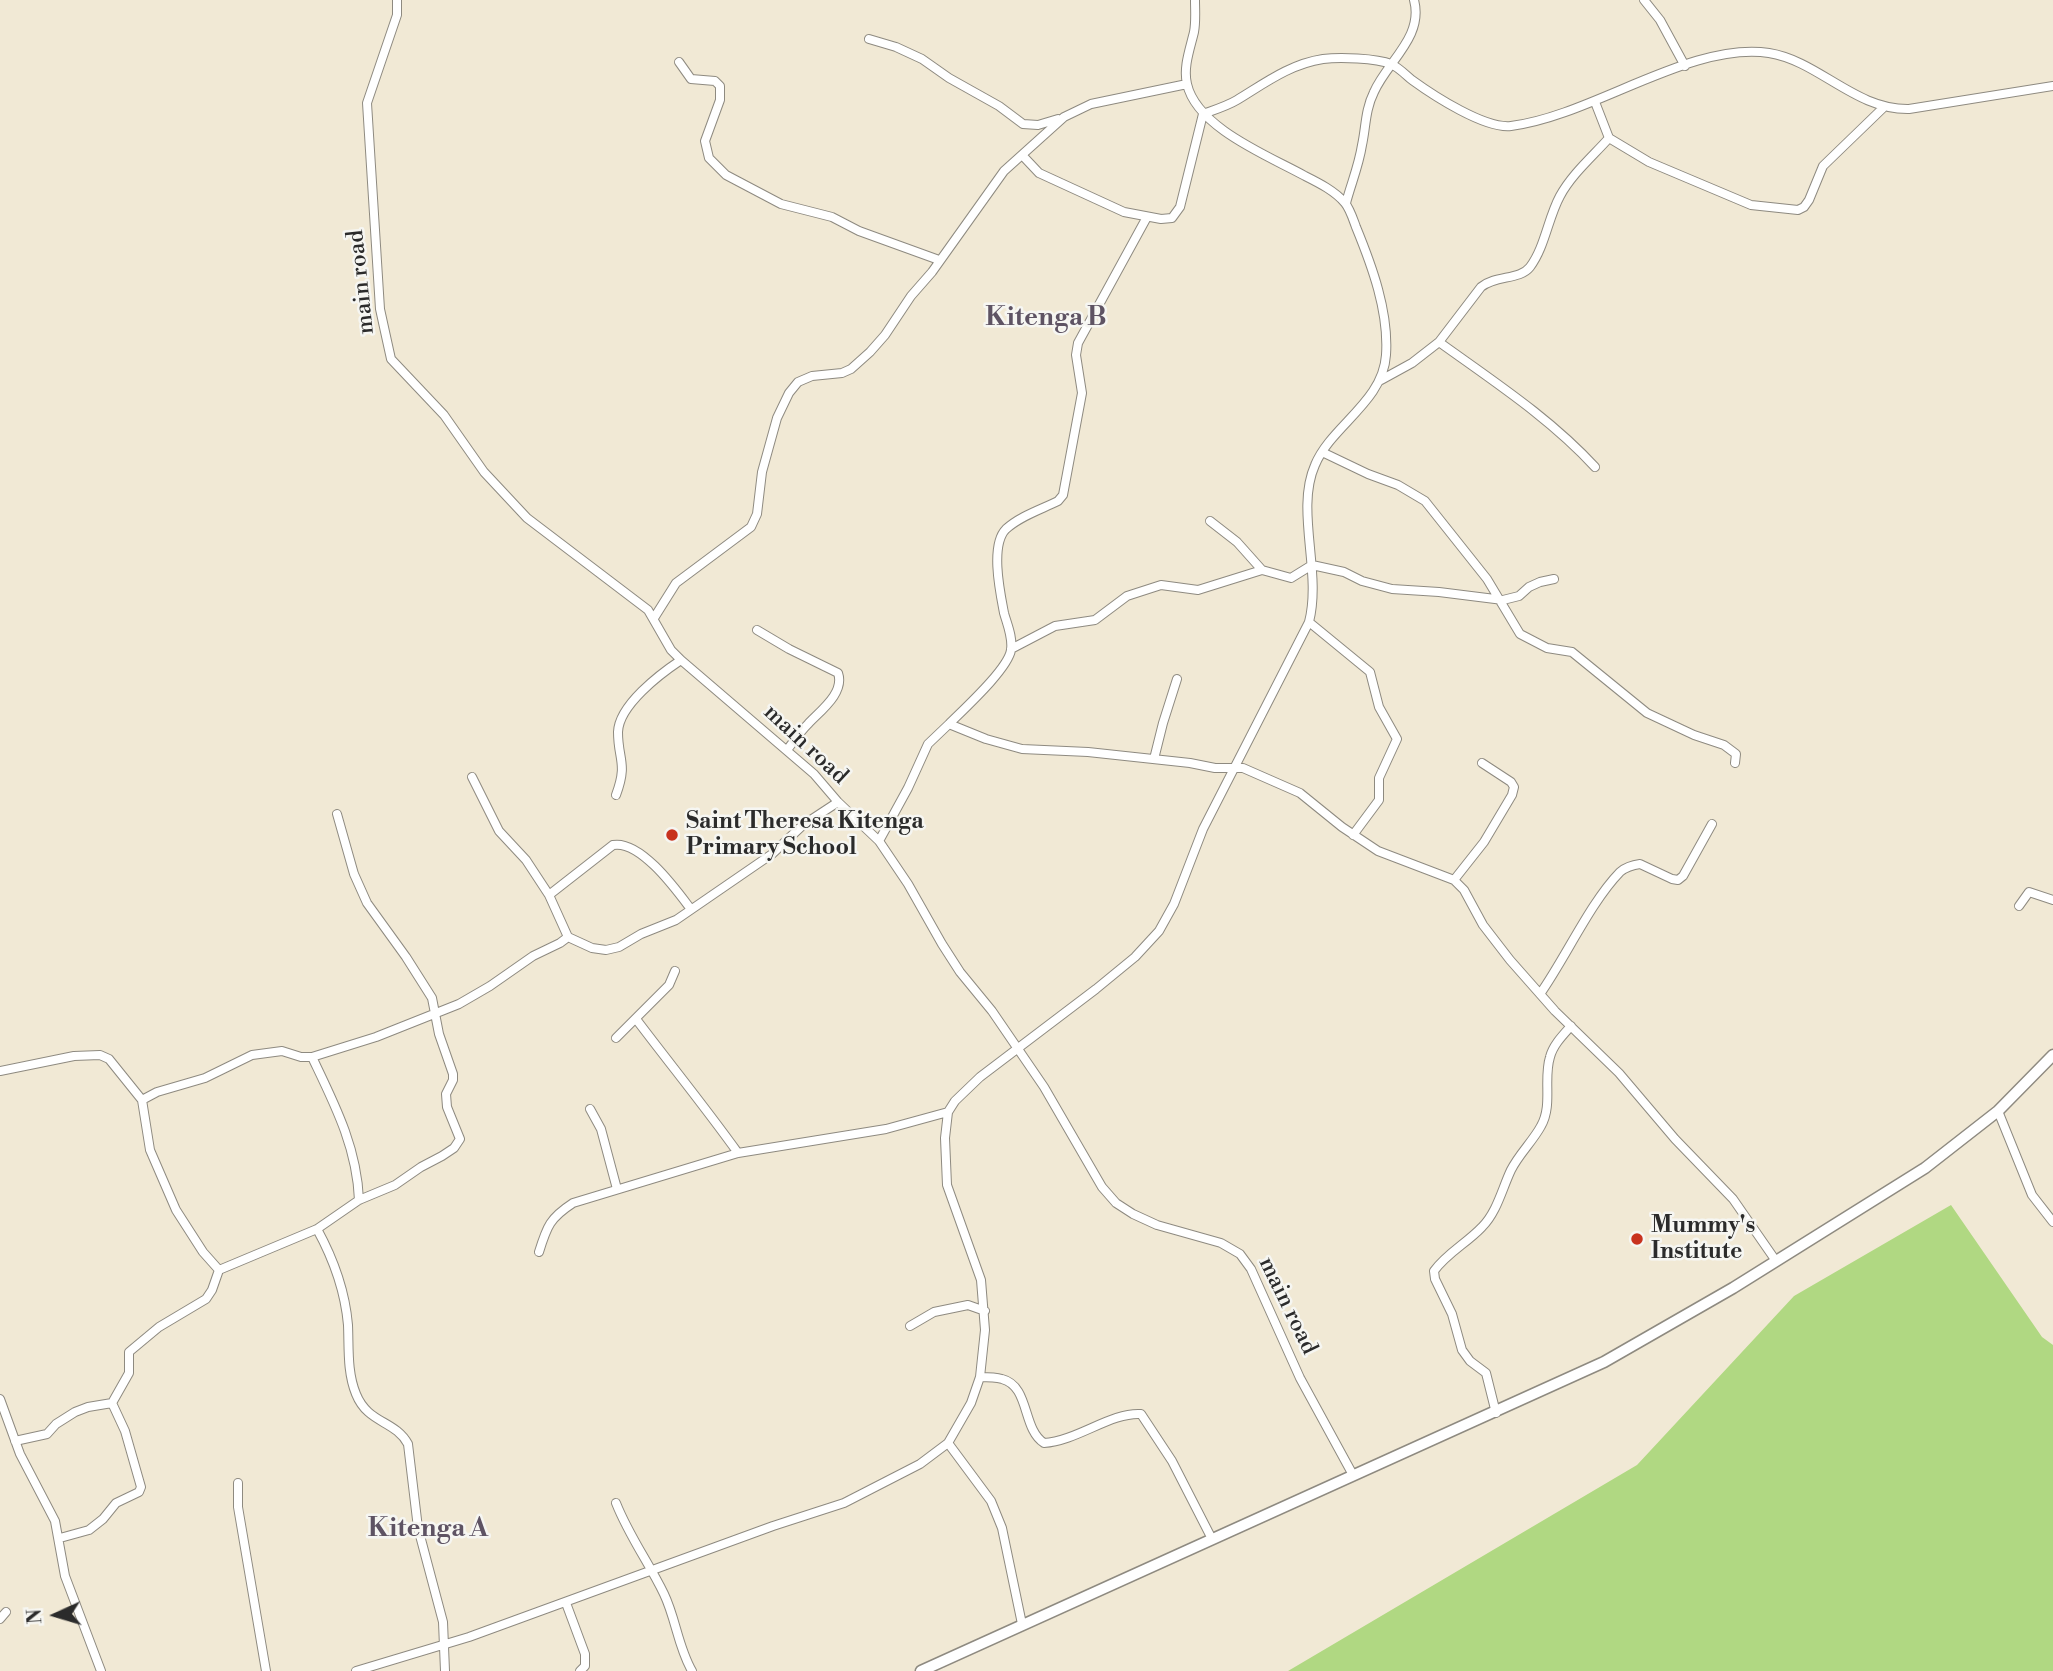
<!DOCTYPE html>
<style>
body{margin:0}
#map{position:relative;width:2053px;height:1671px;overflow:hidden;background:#f1e9d5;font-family:"Libre Bodoni",serif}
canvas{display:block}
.north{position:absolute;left:21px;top:1580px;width:70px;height:70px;-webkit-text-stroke:5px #f6f6f2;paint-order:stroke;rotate:266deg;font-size:19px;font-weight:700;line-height:28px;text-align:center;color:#2b2b2b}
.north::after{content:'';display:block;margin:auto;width:24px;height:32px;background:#2b2b2b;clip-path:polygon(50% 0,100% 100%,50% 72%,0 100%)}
</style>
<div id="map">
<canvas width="2053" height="1671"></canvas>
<div class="north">N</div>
</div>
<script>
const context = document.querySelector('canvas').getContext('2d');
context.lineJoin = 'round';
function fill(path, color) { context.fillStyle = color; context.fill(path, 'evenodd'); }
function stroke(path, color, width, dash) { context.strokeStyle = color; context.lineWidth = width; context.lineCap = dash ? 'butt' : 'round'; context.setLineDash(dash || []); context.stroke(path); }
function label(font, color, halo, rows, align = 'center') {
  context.font = font + ' "Libre Bodoni",serif'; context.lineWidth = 5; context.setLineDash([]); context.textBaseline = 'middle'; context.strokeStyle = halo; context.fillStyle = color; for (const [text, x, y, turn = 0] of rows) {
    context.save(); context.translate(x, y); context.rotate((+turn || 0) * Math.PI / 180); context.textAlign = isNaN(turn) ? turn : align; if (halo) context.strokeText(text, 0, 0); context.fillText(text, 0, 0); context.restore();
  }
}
const green = new Path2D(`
 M 1951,1205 L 2042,1337 L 2053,1345 L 2053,1671 L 1288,1671 L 1637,1465 L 1794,1296 Z`);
const street = new Path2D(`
 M 397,0 L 397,15 L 367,103 L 380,309 L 391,359 L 444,415 L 484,472 L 527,518 L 648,610 L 671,650 L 681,660 L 814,774 L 838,802 L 879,841 L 908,884 L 942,944 L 960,972 L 992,1011 L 1044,1087 L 1102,1187 L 1116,1203 L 1133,1214 L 1157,1225 L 1221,1243 L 1240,1254 L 1251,1269 L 1300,1378 L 1353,1475
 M 1644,0 L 1660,20 L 1685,66
 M 869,39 L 896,47 L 922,59 L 949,78 L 999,106 L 1023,124 L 1038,125 L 1058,119
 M 679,62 L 691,79 L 715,81 L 720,86 L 720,100 L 705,141 L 709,158 L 726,175 L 781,204 L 832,217 L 859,231 L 939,260
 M 1595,102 L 1609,138 L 1649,162 L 1751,205 L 1798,210 L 1804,207 L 1809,200 L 1823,166 L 1883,108
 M 1022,155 L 1039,173 L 1124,212 L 1161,219 L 1172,218 L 1180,207 L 1203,114 C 1214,110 1227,106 1237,100 C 1265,83 1290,64 1323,59 C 1339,57 1376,58 1391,64 C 1398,67 1406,75 1412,80 C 1434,96 1485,129 1511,126 C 1592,116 1691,41 1769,53 C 1819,61 1855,110 1909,109 L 2053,86
 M 1346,203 C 1351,184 1359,165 1362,145 C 1366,127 1365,110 1374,92 C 1387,62 1424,37 1414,0
 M 1439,342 C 1493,381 1550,418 1595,467
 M 1381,380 L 1412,363 L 1439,342 L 1481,287 C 1496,275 1520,280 1530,267 C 1545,247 1548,218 1560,196 C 1572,174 1592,157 1609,138
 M 1322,452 L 1368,474 L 1398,485 L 1425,501 L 1487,579 L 1520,634 L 1547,648 L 1572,652 L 1647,713 L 1694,735 L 1724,745 L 1736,754 L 1735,763
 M 1210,521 L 1237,542 L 1262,570
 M 654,618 L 676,583 L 751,527 L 757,514 L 762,472 L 777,418 L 789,393 L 798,382 L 812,376 L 842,373 L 851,369 L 870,352 L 885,335 L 911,296 L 932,272 L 1004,171 L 1064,117 L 1091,104 L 1187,84
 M 1309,622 L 1370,672 L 1379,707 L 1397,739 L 1379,778 L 1379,800 L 1353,835
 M 757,630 L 789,649 L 838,673 C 845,693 820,711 808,724 C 800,732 794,741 787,750
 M 1011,649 L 1055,626 L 1095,620 L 1127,596 L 1161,585 L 1198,590 L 1262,570 L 1291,578 L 1312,565 L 1344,572 L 1362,581 L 1392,589 L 1439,592 L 1503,600 L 1519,596 L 1529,587 L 1540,582 L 1554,579
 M 949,724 C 964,709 1008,669 1011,650 C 1013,637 1007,624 1004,613 C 1000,592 990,545 1006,529 C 1020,516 1042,509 1058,501 L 1063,495 L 1082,393 L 1076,355 L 1078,343 L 1147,217
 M 1154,759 L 1163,723 L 1177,679
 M 472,777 L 499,831 L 526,860 L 549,895 L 568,937 L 592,948 L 606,950 L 619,947 L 641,934 L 676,920 L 772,854 L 803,825 L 838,802
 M 616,795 C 628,763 618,760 618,732 C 619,705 660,674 681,660
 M 879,841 L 908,788 L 928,744 L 949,724 L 986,739 L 1022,749 L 1088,752 L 1190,763 L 1215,768 L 1243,768 L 1300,793 L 1342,827 L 1378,851 L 1454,880 L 1464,890 L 1483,925 L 1510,960 L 1555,1011 L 1619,1073 L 1675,1139 L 1733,1199 L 1776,1261
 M 1454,880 L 1484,842 L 1512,795 L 1514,787 L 1511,782 L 1482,763
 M 549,895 L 613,845 C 640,840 675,888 690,908
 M 2019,906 L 2029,892 L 2053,900
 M 1540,994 C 1566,957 1590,903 1620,872 C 1626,867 1632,865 1640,864 L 1672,879 L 1678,880 L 1683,876 L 1712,824
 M 636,1019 C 670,1064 705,1107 738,1153
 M 616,1038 L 669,985 L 675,971
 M 312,1057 C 334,1103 357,1147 359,1200
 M 0,1071 L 74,1056 L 100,1055 L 109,1059 L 142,1100 L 150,1150 L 176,1210 L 203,1252 L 219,1270 L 317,1229 L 359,1200 L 395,1185 L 421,1167 L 442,1156 L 454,1148 L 460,1139 L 447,1107 L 446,1094 L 453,1080 L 453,1074 L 439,1034 L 432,998 L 406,957 L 367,903 L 354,874 L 337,814
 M 142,1100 L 157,1092 L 205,1078 L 252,1055 L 282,1051 L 301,1057 L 312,1057 L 376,1037 L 459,1004 L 490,986 L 533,956 L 560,943 L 568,937
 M 590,1109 L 601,1129 L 617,1189
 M 1998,1111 L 2032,1195 L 2053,1222
 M 317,1229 C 334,1260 345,1290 348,1325 C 349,1348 347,1372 356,1394 C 368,1424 395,1420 408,1444 L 418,1528 L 443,1622 L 445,1671
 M 539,1252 C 547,1226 550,1218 573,1203 L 738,1153 L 886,1129 L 948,1112
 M 910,1326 L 934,1312 L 968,1305 L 985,1311
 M 980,1377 C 987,1377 995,1377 1002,1379 C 1030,1386 1022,1429 1044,1443 C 1077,1441 1111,1412 1141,1414 L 1172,1461 L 1212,1539
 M 0,1399 L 20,1454 L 55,1521 L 65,1576 L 101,1671
 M 1496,1413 L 1486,1373 L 1470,1361 L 1462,1350 L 1452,1314 L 1435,1279 L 1434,1271 C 1447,1253 1467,1243 1482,1227 C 1497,1212 1502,1189 1511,1170 C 1519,1154 1533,1141 1541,1126 C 1553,1105 1543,1079 1550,1057 C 1553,1045 1563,1035 1571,1026
 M 15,1441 L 47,1434 L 56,1424 L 75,1412 L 88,1407 L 112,1403
 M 948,1443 L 991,1501 L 1002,1528 L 1022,1624
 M 238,1483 L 238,1507 L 266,1671
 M 616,1503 C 629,1536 649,1563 664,1594 C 676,1619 678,1647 692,1671
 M 60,1538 L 89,1530 L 103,1519 L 116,1503 L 139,1492 L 141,1487 L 125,1431 L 112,1403 L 129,1373 L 129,1352 L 159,1327 L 206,1299 L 212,1290 L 219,1270
 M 566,1603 L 585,1654 L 585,1666 L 580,1671
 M 0,1619 L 6,1612
 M 356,1671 L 469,1637 L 773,1526 L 844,1503 L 920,1464 L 948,1443 L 971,1403 L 980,1377 L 985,1330 L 981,1280 L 947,1185 L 945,1138 L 948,1112 L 955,1101 L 980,1077 L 1096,989 L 1135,957 L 1159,931 L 1174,904 L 1203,829 L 1309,622 C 1322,572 1295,510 1315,465 C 1331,426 1383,402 1386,355 C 1389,312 1372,266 1356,227 C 1353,219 1350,209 1345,203 C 1335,191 1319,183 1305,176 C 1269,156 1197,128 1187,84 C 1183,67 1190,49 1194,32 C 1196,22 1195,10 1195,0`);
const secondary = new Path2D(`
 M 921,1671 L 1604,1362 L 1733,1288 L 1925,1168 L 1998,1111 L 2053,1055`);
const markers = [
 [672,835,7,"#c8321e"],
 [1637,1239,7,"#c8321e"]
];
const streetNames = [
 ["main road",362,282,-96],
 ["main road",805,745,43],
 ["main road",1287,1306,64]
];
const poiNames = [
 ["Saint Theresa Kitenga",686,822],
 ["Primary School",686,848],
 ["Mummy's",1651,1226],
 ["Institute",1651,1252]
];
const quarterNames = [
 ["Kitenga B",1046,319],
 ["Kitenga A",428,1530]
];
fill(green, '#b0d882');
stroke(street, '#8e8a80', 10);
stroke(secondary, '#8e8a80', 13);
stroke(street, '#fff', 8);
stroke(secondary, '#fff', 10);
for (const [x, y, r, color] of markers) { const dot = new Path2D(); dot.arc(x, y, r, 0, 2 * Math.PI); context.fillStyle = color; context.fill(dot); stroke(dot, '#f6f6f2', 2.5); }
label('23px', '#2b2b2b', '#f6f6f2', streetNames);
label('bold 23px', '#2b2b2b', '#f6f6f2', poiNames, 'left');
label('bold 26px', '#5e5363', '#f6f6f2', quarterNames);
</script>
